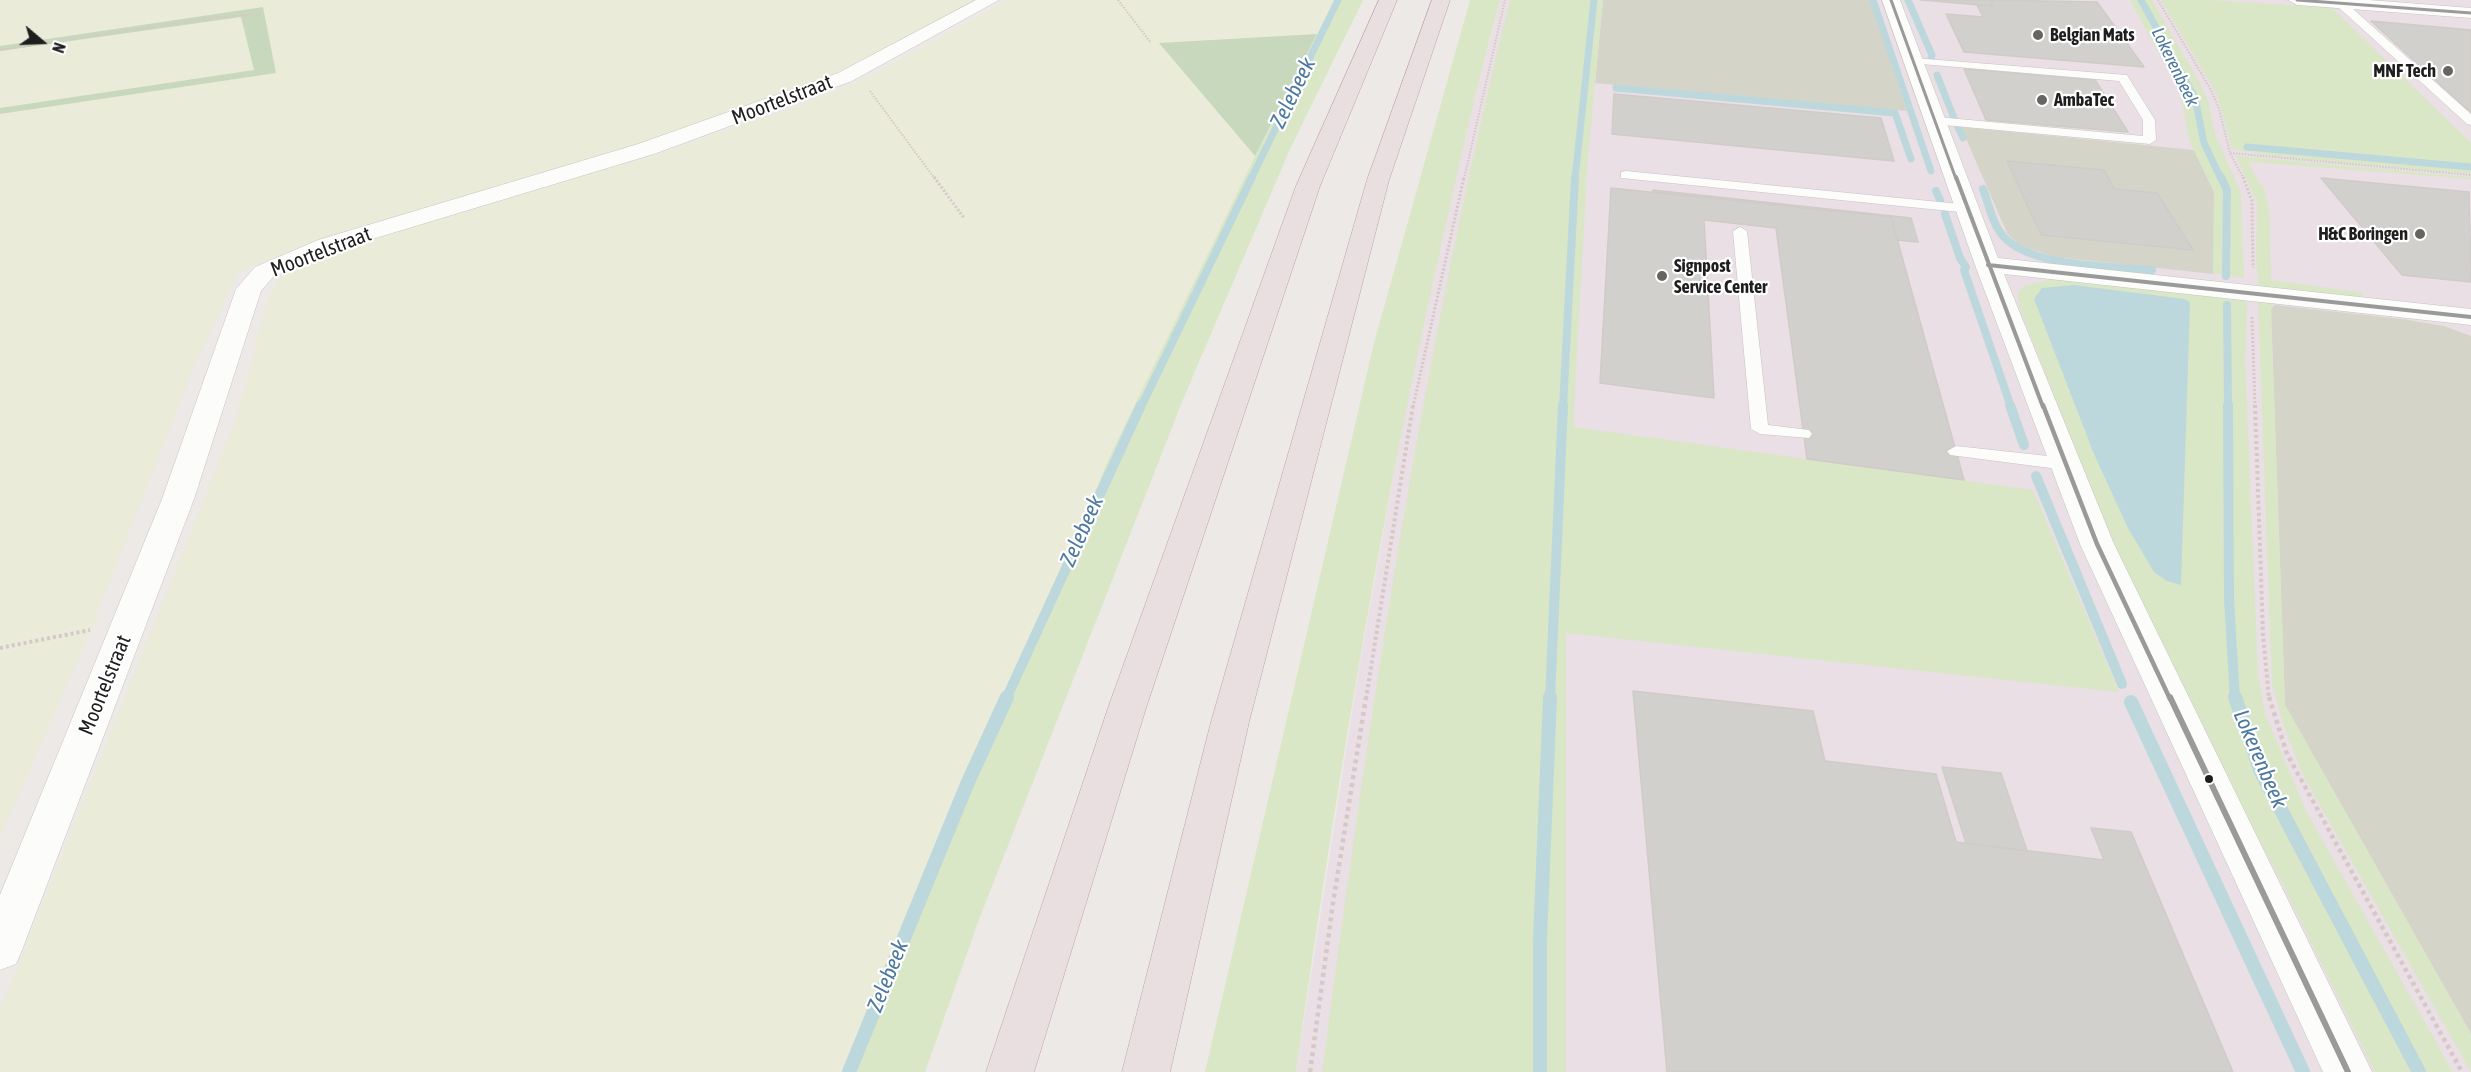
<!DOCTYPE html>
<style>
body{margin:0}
#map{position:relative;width:2471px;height:1072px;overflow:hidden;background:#ece9e6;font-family:"Asap Condensed",sans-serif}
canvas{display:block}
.north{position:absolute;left:12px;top:12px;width:60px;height:60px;-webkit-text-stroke:4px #fff;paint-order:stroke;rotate:109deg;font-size:16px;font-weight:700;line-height:24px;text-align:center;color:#1e1e1e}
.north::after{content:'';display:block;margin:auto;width:21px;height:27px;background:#1e1e1e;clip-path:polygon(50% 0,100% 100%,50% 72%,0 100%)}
</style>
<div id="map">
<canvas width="2471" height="1072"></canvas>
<div class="north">N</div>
</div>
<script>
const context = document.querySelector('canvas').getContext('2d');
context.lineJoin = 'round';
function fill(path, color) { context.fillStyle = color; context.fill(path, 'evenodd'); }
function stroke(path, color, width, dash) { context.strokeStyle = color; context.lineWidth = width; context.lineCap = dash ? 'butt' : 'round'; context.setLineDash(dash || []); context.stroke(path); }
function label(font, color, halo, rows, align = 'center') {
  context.font = font + ' "Asap Condensed",sans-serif'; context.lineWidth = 4.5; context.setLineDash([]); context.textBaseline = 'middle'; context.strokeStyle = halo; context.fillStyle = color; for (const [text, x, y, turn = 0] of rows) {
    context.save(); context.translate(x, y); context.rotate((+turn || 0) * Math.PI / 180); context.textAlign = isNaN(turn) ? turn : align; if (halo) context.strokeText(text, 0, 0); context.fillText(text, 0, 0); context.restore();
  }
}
const industrial = new Path2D(`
 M 1500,0 L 2471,0 L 2471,1072 L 1296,1072 L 1359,668 L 1405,412 L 1462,147 Z`);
const construction = new Path2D(`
 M 1603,0 L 1870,0 L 1907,111 L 1595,83 Z
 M 1961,127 L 2194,150 L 2214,192 L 2214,274 L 2055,257 L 2019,245 L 2007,233 Z
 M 2274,305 L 2402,319 L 2444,326 L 2471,336 L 2471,1034 L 2285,705 L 2271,310 Z`);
const farmland = new Path2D(`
 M 0,0 L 979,0 L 827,79 L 663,140 L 292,251 L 238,272 L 195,365 L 89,634 L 0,838 L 0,114 L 275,73 L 262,7 L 0,46 Z
 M 1008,0 L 1335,0 L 1317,34 L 1160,43 L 1255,156 L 1109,458 L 854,1072 L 0,1072 L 0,1010 L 237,416 L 268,299 L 281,277 L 296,267 L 350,246 L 649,156 L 807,103 L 871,76 Z
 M 241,16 L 254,70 L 0,108 L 0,51 Z`);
const grass = new Path2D(`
 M 1335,0 L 1363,0 L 1290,149 L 1184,397 L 978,922 L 925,1072 L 854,1072 L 1109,458 L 1255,156 Z
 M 1470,0 L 1500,0 C 1474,94 1454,188 1433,283 C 1376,543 1333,808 1296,1072 L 1205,1072 L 1374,343 Z
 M 1510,0 L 1603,0 L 1588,156 L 1573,427 L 2033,490 L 2119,692 L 1566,633 L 1566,1072 L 1322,1072 C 1370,712 1422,353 1510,0 Z
 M 2130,0 L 2152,0 L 2201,85 L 2208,101 L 2215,134 L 2241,193 L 2244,278 L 2213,273 L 2214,192 L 2189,140 L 2181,94 Z
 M 2161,0 L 2210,0 L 2332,8 L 2471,143 L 2471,174 L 2271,156 L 2232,149 L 2217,94 Z
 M 2238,156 L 2471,177 L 2471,179 L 2251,162 L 2249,164 L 2265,191 L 2269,207 L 2271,280 L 2364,293 L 2360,297 L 2259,286 L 2256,257 L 2257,203 L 2237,158 Z
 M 2053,279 L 2238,298 L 2247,303 L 2245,360 L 2258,675 L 2265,714 L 2306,811 L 2453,1072 L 2375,1072 L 2281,881 L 2191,710 L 2125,569 L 2083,469 L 2019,306 L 2018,293 L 2024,286 Z
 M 2258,300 L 2274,305 L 2271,310 L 2285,705 L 2471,1034 L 2471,1072 L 2303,775 L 2285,729 L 2272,684 Z`);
const forest = new Path2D(`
 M 263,7 L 276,73 L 0,114 L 0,108 L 254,70 L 241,17 L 0,51 L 0,46 Z
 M 1317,34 L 1255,156 L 1159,43 Z`);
const water = new Path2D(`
 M 2074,285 L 2184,299 L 2190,302 L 2181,585 L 2167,581 L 2154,572 L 2128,528 L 2094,454 L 2034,299 L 2042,288 Z`);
const streamFar3 = new Path2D(`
 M 1873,0 L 1931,171
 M 1908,0 L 1932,55 L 1931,59
 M 2141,0 L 2195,98 L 2204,143 L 2221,179
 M 1937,75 L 1954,118
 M 1616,88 L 1895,113 L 1911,159
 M 1958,127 L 1963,138
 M 2247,147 L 2471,167
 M 1251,179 L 1338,0
 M 1575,179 L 1594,0`);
const streamFar2 = new Path2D(`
 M 2221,177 L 2227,190 L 2226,276
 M 1983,189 C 1989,205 1992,223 2003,236 C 2031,268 2112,266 2152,270
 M 1936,191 L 1940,200
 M 1945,214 L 1960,258 L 1966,267 L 1964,270 L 2011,407
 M 2227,305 L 2228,407
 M 1141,407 L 1252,177
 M 1563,407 L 1575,177`);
const streamFar1 = new Path2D(`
 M 2010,405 L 2024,445
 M 2228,405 L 2229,599 L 2235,699
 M 2036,476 L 2122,684
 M 1006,699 L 1141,405
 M 1550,699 L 1563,405`);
const stream = new Path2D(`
 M 2235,697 L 2261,772 L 2419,1072
 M 2131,702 L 2303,1072
 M 849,1072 L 968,782 L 1007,697
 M 1540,1072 L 1540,940 L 1550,697`);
const building = new Path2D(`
 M 1990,0 L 2097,2 L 2144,67 L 1964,52 L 1946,14 L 1983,17 L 1977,5 L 1993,6 Z
 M 1990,0 L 1993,6 L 1921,0 Z
 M 2371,21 L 2471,30 L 2471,113 Z
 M 1964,69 L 2095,80 L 2128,132 L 1986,120 Z
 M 1614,94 L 1881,118 L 1894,161 L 1612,134 Z
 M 2007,161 L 2104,170 L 2114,189 L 2157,193 L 2193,250 L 2041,235 Z
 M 2321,178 L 2469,192 L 2471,282 L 2402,275 Z
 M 1611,188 L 1891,217 L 1964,480 L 1807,459 L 1776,228 L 1704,220 L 1714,398 L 1600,383 Z
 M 1653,190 L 1911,218 L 1918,242 L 1897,240 L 1891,217 L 1653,192 Z
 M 1633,691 L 1813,711 L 1825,761 L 1936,774 L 1956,842 L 2104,860 L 2091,828 L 2131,832 L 2233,1072 L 1667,1072 Z
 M 1942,767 L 2001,773 L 2027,851 L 1966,843 Z`);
const pathFar3 = new Path2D(`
 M 1118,0 L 1151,43
 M 2158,0 L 2211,90 L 2219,109 L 2230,153 L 2244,179
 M 0,50 L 210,18 L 262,14
 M 870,91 L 935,179
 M 2230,153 L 2471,175
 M 1464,179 L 1505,0`);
const pathFar2 = new Path2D(`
 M 934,177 L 964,218
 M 2243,177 L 2252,201 L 2253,268
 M 2252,317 L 2255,407
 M 1413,407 L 1464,177`);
const pathFar1 = new Path2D(`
 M 2255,405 L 2263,634 L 2269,699
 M 0,648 L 90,630
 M 1366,699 L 1413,405`);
const path = new Path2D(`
 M 2269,697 L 2287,754 L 2462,1072
 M 1310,1072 L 1333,903 L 1366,697`);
const service = new Path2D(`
 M 2336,1 L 2344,1 L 2471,114 L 2471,125 L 2467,124 L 2336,5 Z
 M 1914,58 L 2127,75 L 2155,120 L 2156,140 L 2150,144 L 1933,124 L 1931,121 L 1937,117 L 2143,136 L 2143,120 L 2119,81 L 1910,63 L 1910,59 Z
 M 1626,171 L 1970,205 L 1977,209 L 1970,213 L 1621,178 L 1621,172 Z
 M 1740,227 L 1747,231 L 1768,425 L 1809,430 L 1812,434 L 1809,438 L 1760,434 L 1751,429 L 1733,231 Z
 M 1956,446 L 2066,458 L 2075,464 L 2066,470 L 1950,455 L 1947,451 Z`);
const minor = new Path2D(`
 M 976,0 L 999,0 L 852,81 L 654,154 L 336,250 L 273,277 L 261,291 L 194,499 L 22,950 L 16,964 L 0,970 L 0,895 L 162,499 L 236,289 L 255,267 L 318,240 L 638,144 L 838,73 Z
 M 1882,0 L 1900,0 L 1998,258 L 2471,309 L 2471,325 L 2004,274 L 2114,544 L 2372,1072 L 2323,1072 L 2080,544 L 1975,265 Z
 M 2288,0 L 2369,0 L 2471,8 L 2471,18 L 2297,5 Z`);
const motorway = new Path2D(`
 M 1379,0 L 1397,0 L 1320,186 L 1146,708 L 1034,1072 L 986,1072 L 1108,708 L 1296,186 Z
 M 1432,0 L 1450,0 L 1389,180 L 1249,722 L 1170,1072 L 1122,1072 L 1211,722 L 1367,180 Z`);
const bus1Far3 = new Path2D(`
 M 1891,0 L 1956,179
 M 2297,0 L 2471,13`);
const bus1Far2 = new Path2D(`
 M 1956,177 L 2043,407
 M 1988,265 L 2471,317`);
const bus1Far1 = new Path2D(`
 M 2043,405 L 2097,544 L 2170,699`);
const bus1 = new Path2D(`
 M 2170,697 L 2348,1072`);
const markers = [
 [2038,35,6,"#666564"],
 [2448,71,6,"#666564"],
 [2042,100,6,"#666564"],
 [2420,234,6,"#666564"],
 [1662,276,6,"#666564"],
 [2209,779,5,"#1e1e1e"]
];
const farPoinames = [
 ["Belgian Mats",2050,35],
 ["MNF Tech",2436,71,"right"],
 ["AmbaTec",2054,100],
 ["H&C Boringen",2408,234,"right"],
 ["Signpost",1674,266],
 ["Service Center",1674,287]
];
const farWaternames = [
 ["Lokerenbeek",2175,67,64]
];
const streetNames = [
 ["Moortelstraat",782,100,-21],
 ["Moortelstraat",321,252,-21],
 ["Moortelstraat",105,685,-68]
];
const waterNames = [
 ["Zelebeek",1293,93,-64],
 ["Zelebeek",1082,531,-66],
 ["Lokerenbeek",2260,759,67],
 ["Zelebeek",888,976,-68]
];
fill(industrial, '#e9dfe5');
fill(construction, '#d5d4c8');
fill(farmland, '#ebebda');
fill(grass, '#d9e7c7');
fill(forest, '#c8d8bd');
fill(water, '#bcd8dd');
stroke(streamFar3, '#bcd8dd', 7);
stroke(streamFar2, '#bcd8dd', 8);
stroke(streamFar1, '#bcd8dd', 10);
stroke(stream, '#bcd8dd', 14);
fill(building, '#d2d0cd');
stroke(building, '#cfcbc8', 1.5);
stroke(service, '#c5c4c2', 1);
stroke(minor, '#c5c4c2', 1);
stroke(motorway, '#bf9fa9', 1);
stroke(pathFar3, '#d5c8c7', 2, [1.5, 1.5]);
stroke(pathFar2, '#d5c8c7', 3, [2, 2]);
stroke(pathFar1, '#d5c8c7', 4, [3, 3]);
stroke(path, '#d5c8c7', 4.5, [4, 4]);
fill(service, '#fcfcfb');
fill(minor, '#fcfcfb');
fill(motorway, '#e9dfe1');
stroke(bus1Far3, '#9a9a9a', 3);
stroke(bus1Far2, '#9a9a9a', 4);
stroke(bus1Far1, '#9a9a9a', 4.5);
stroke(bus1, '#9a9a9a', 6);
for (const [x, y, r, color] of markers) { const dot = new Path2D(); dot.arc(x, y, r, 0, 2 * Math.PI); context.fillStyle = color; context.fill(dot); stroke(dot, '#fff', 2); }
label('bold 18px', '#1e1e1e', '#fff', farPoinames, 'left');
label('italic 18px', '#4d79a0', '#fff', farWaternames);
label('21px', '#1e1e1e', '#fff', streetNames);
label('italic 22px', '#4d79a0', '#fff', waterNames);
</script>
